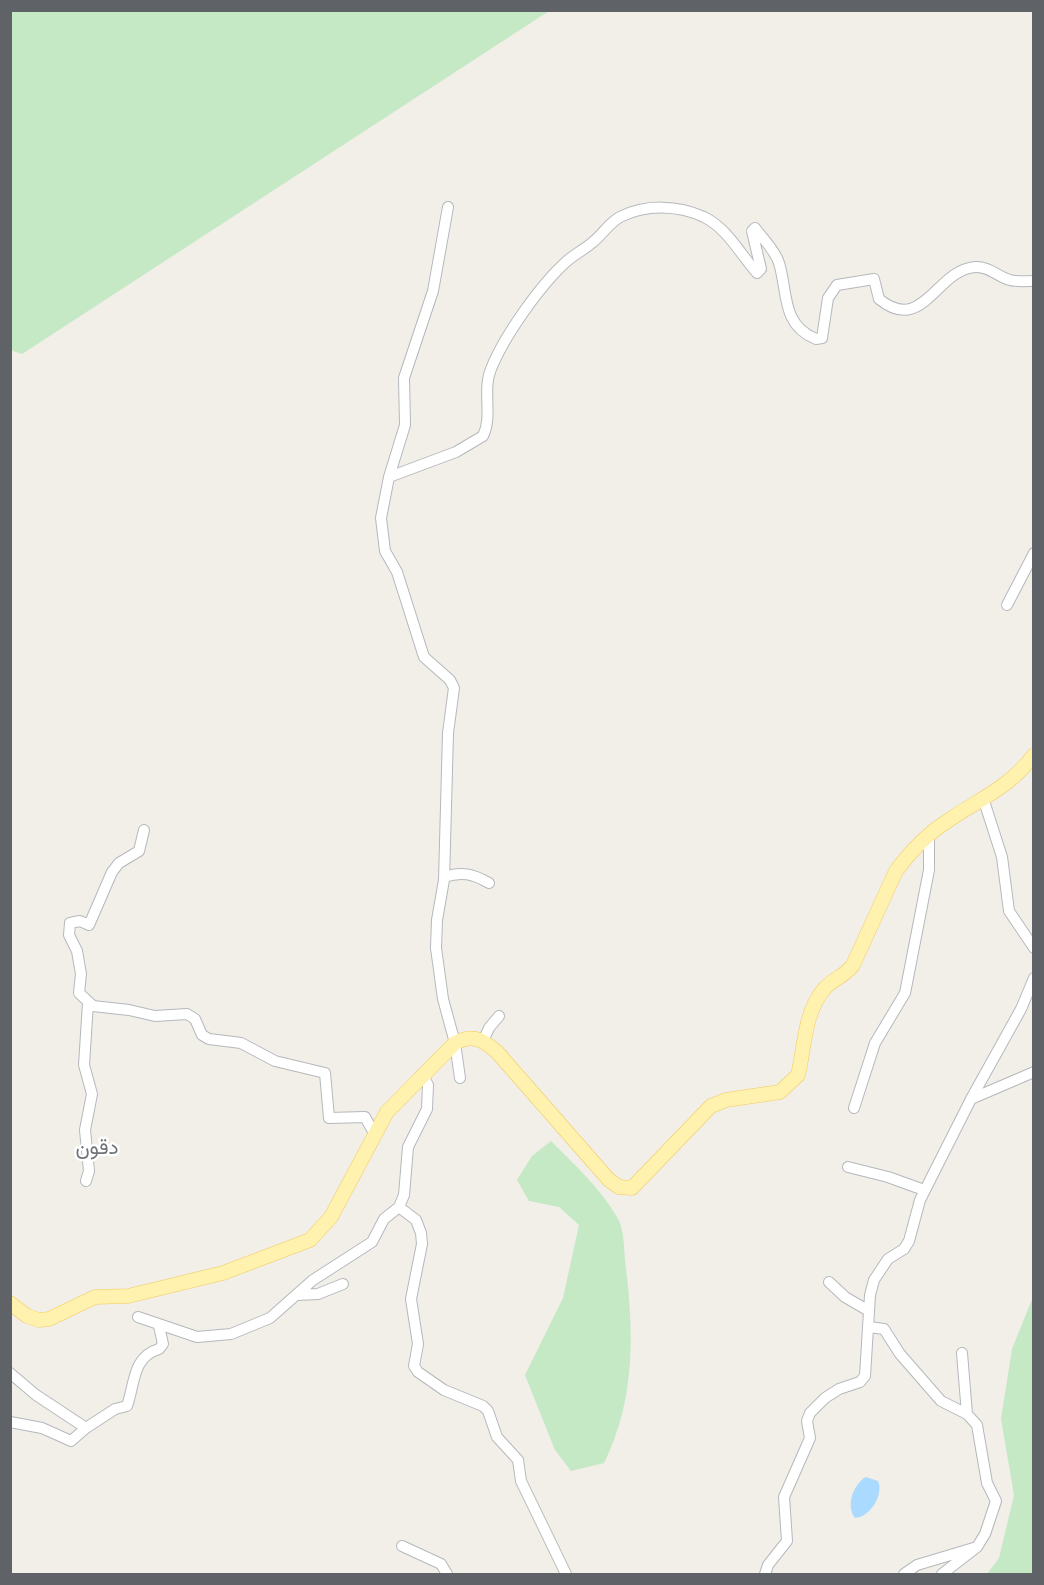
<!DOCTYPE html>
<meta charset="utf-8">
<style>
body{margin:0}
#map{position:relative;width:1044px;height:1585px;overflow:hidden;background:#f1efe8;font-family:Jost,sans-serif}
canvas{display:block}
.frame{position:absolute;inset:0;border:12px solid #5f6368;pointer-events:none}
</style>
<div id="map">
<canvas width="1044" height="1585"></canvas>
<div class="frame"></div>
</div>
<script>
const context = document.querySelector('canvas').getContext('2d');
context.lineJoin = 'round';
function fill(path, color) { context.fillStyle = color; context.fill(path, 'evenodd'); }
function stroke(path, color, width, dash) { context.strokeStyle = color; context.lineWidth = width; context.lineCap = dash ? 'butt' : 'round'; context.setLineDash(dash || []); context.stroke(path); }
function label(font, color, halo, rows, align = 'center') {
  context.font = font + ' Jost,Vazirmatn,sans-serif'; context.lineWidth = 4.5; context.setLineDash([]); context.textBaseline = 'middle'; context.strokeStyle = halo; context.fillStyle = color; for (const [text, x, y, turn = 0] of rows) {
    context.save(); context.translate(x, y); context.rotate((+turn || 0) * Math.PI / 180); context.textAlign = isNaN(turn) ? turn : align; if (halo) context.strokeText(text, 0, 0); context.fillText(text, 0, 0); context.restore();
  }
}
const green = new Path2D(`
 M 10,11 L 11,10 L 549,11 L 22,354 L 10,350 Z
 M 551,1141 C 574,1164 600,1188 617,1217 C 624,1228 624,1248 625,1261 C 634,1330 636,1399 604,1463 L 571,1471 L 555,1450 L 525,1375 L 563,1298 L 579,1225 L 559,1207 L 529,1201 L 517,1180 L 532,1156 Z
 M 1033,1297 L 1033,1574 L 987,1574 L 999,1558 L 1014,1495 L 1001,1419 L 1012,1349 Z`);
const water = new Path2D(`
 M 866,1477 L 878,1481 C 884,1495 870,1517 855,1518 C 845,1506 854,1483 866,1477 Z`);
const minor = new Path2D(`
 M 389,477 L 405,425 L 404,378 L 433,291 L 448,207
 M 1007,605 L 1034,553
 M 984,801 L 1002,857 L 1009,911 L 1034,948
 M 144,830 L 139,851 L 119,863 L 112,872 L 89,925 L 80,921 L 70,923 L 69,935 L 77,951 L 81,974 L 79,993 L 93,1006 L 129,1010 L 155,1016 L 187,1014 L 195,1019 L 202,1035 L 209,1039 L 241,1043 L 275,1061 L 325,1073 L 329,1118 L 365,1117 L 374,1133
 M 444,877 C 462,871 473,874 489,883
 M 483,1041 L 489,1028 L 499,1016
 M 460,1078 L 455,1043 L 443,999 L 436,948 L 437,920 L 444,880 L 448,733 L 454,688 L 450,680 L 424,657 L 397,572 L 385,551 L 381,518 L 389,477 L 456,452 L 483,436 C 493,416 482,390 491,369 C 504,336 541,284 567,261 C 575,254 585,249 593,242 C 603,234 609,223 620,217 C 646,204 678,205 704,217 C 728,229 740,254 757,273 L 761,269 L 752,231 L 755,228 C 763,239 775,250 779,263 C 788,292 781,325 816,339 L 822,338 L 828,298 L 837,285 L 874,279 L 879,299 C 923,335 936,270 975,267 C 989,266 998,277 1010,280 C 1017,282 1026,281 1034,281
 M 971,1099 L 1021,1009 L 1034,978
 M 854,1108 L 875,1043 L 905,993 L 929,870 L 929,835
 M 848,1167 L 888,1177 L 924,1190
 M 86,1181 L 89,1171 L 85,1130 L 92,1094 L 84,1065 L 88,1003
 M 399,1207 L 416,1220 L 421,1233 L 422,1244 L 411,1299 L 418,1344 L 414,1366 L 418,1372 L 444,1390 L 483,1406 L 488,1411 L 497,1437 L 518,1460 L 521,1481 L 566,1574
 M 829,1282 L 845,1297 L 869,1311
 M 296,1295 L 318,1294 L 343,1284
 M 138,1317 L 197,1337 L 231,1334 L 270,1318 L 313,1280 L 372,1242 L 384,1219 L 399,1207 L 404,1195 L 408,1147 L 427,1109 L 428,1085 L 422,1074
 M 869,1327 L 884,1329 L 900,1354 L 941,1401 L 967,1414 L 962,1353
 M 10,1373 L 36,1395 L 86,1428 L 71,1441 L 42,1428 L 10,1422
 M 86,1428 L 115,1409 L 127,1406 C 135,1384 132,1357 159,1349 L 163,1344 L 159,1326
 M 402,1546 L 441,1564 L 447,1574
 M 765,1574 L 768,1565 L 787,1541 L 784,1497 L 810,1438 L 807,1421 L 810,1413 L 825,1398 L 839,1389 L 860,1382 L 865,1376 L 870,1295 L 874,1280 L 888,1259 L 904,1249 L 909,1241 L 920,1200 L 971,1099 L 1034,1072
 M 904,1574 L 917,1565 L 977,1547 L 985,1534 L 996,1501 L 987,1483 L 977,1425 L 967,1414
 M 942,1574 L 977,1547`);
const major = new Path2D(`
 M 10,1303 L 27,1316 L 39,1320 L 49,1319 L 95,1297 L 128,1296 L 223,1273 L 310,1240 L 331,1217 L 387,1112 L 455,1043 C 473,1034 482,1039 497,1052 L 609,1180 L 619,1187 L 632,1188 L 711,1106 L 726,1100 L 780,1092 L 798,1075 C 805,1046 804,1013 824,989 C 833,979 845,976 853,965 L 896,871 C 910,852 926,835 946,822 C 979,799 1008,789 1034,755`);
const quarterNames = [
 ["دقون",97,1149]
];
fill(green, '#c5e8c5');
fill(water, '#aadaff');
stroke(minor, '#b5b8bc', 12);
stroke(major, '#f2c960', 15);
stroke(minor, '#fff', 10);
stroke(major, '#fff2af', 14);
label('21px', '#70757a', '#fff', quarterNames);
</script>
